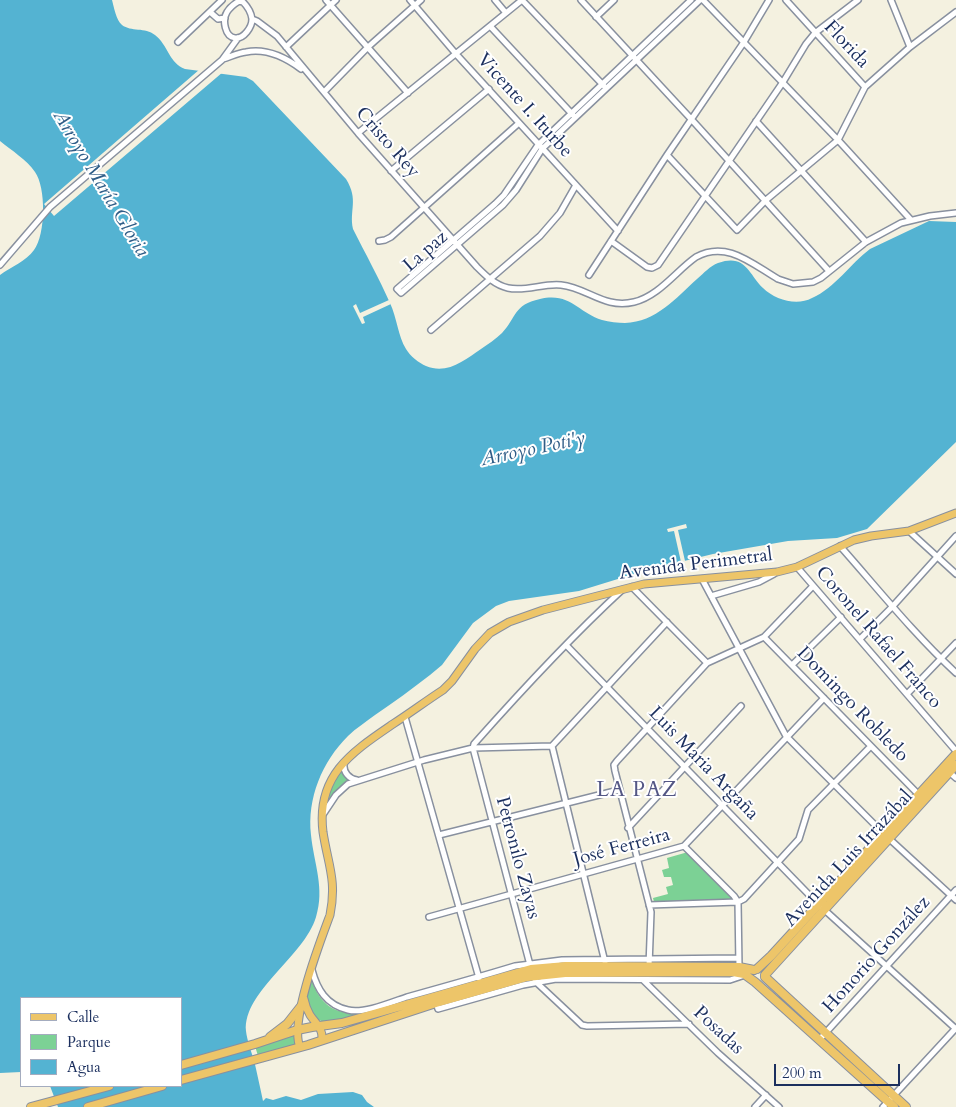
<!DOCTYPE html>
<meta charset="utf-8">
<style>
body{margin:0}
#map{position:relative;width:956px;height:1107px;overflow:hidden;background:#f4f1e0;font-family:Cardo,serif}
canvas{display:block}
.legend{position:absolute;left:20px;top:997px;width:162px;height:90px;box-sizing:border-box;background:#fff;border:1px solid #a4acbf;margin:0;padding:6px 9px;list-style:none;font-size:15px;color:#1b2f5e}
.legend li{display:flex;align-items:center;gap:10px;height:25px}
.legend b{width:25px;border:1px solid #a4acbf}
.scale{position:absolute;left:774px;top:1064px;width:126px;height:22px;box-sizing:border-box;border:2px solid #1b2f5e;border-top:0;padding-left:6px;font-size:15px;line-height:18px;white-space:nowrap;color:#1b2f5e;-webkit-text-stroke:4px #fff;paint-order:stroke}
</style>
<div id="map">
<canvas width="956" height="1107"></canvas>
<ul class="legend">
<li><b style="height:6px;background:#edc569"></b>Calle</li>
<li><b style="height:14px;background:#7cd195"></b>Parque</li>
<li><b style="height:14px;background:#54b3d2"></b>Agua</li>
</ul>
<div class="scale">200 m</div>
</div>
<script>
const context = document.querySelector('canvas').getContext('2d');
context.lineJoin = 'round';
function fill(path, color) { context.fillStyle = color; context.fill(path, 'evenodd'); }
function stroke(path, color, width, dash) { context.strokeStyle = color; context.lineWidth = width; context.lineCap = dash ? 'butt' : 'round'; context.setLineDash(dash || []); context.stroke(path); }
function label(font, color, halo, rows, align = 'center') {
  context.font = font + ' Cardo,serif'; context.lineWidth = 4; context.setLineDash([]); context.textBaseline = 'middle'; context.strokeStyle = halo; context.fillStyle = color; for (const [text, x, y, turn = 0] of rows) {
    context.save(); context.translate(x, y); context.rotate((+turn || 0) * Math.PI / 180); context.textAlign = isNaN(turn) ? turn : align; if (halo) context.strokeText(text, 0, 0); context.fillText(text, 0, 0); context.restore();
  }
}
const green = new Path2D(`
 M 342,766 L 355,781 L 327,805 L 328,793 Z
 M 688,852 L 733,900 L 654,902 L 653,898 L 668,894 L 666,887 L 673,885 L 671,877 L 664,877 L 662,870 L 669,868 L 667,858 Z
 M 311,978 C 322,1012 343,1018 375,1008 L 370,1014 L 326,1023 C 315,1020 308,1010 306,998 C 305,993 309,984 311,978 Z
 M 294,1034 L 296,1045 L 258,1056 L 255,1046 Z`);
const water = new Path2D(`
 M 0,0 L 112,0 C 114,7 116,20 122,25 C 131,32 145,27 155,35 C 168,45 169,63 185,69 L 246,77 L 253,81 L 346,179 C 359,200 349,210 353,229 C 365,253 379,278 390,303 C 397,318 398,336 406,349 C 410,356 419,363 426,366 C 447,375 465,360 481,349 C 488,344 496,339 502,333 C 517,317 513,305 540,299 C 571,292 578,313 602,320 C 609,322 618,323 625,323 C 656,322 676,298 697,279 C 704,273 710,266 718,263 C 746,253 749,275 763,288 C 775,300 797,306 812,298 C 835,288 850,264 870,249 L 929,221 L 956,222 L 956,442 L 867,529 L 837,538 L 788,541 L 713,554 L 647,570 L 579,591 L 509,601 L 496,606 L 473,623 L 442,665 L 430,675 C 412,689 394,702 375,715 C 366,722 356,728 348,736 C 322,762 307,798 311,835 C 314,864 325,888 316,917 C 304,957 243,991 246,1031 C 247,1040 251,1051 254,1060 C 257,1073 260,1087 263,1101 L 266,1098 L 273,1100 L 286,1096 L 301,1100 L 318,1094 L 353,1092 L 362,1095 L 367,1102 L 374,1107 L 58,1107 L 50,1086 L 181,1086 L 181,998 L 21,998 L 21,1072 L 0,1073 L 0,275 C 11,267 26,261 34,250 C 46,234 46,187 35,172 C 27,160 11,150 0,141 Z`);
const pier = new Path2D(`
 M 200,69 L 223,72 L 54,216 L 44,204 Z
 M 389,300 L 391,304 L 363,317 L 365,323 L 362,324 L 353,306 L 356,304 L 360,313 Z
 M 686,524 L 687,528 L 678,530 L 685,561 L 681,562 L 674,531 L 668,532 L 667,529 Z`);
const minor = new Path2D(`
 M 326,0 L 408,93
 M 410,0 L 456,54 L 618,231
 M 495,0 L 506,13
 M 522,0 L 604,86
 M 581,0 L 692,120 L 829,271
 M 691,0 L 538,145 L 504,195 L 495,204 L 397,289 L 401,293 L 503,205 L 516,190 L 542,149 L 700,0
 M 703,0 L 838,140 L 911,220
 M 786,0 L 865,87
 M 891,0 L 910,47
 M 239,1 L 243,2 C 247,6 251,12 252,19 C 252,27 244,39 235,38 C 225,37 222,20 227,12 C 230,7 234,4 239,1 Z
 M 210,12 L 218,19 L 225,18
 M 596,17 L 614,0
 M 252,19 L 257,21 L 277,36 L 358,133 L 477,267 C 486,276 495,285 508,288 C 526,292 543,283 561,285 C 588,288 604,309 634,302 C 659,296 676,271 696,257 C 727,240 752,264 778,279 L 793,284 L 813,282 L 821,278 L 866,242 L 901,223 L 930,216 L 956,213
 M 490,26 L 573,115
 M 178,42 L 222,0
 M 286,47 L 336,0
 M 223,59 C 230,57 238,53 246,52 C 266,48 285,57 301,69
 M 324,92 L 368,47 L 421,0
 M 756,121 L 866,242
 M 358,133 L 522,0
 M 667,155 L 737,230 L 766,200 L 838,140 L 865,87 L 910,47 L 956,12
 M 391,171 L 489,89
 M 379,241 L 385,240 L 391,237 L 519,123
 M 611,241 L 647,267 L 652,268 L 658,265 L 783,82 L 806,44 L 815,33 L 858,0
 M 0,265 L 50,207 L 222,60 L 238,38
 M 589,275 L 667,155 L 744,42 L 769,0
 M 431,330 L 540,236 L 560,213 L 576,185
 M 909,531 L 956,574
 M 840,546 C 878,589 914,634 956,673
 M 797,567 L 956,751
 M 702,579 L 786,736 L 883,833 L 956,900
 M 632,587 L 707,663
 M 711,596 L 759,582 L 774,574
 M 764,637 L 919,795
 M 860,639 L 893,606 L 956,536
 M 566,645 L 818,904 L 956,1029
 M 792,665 L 841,617
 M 907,694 L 956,643
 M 405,717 L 479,978
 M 552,746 L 605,962
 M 552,746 L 667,622
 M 473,748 L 530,965
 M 473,748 L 474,744 C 521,691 570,638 622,590
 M 344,764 C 343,772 349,779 357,780
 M 948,771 L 956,778
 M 324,813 L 336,795 L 348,784 L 424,760 L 473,748 L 552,746
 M 628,828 L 741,706
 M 439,835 L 619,790
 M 684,846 L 734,896 L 738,902 L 739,967
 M 649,905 L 738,902 L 744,899 L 799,839 L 808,810 L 871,746
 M 429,917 L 684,846 L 824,698
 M 649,966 L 651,912 L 615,771 L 614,765 L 617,761 L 707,663 L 764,637 L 813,586
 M 312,970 C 317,989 326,1005 348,1010 C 364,1014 392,1002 407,997 C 443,987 479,977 515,966 L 562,960 L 738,958
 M 533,975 L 536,982 L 582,1025 L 587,1026 L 689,1024
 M 643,980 L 718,1053 L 779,1107
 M 436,1003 L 438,1009 L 523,985 L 556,979 L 730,980 L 745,975
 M 819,1040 L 956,890
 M 755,1107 L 766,1095
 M 883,1107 L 956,1028`);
const major = new Path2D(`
 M 304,999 C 305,1004 307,1010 310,1015 C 316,1024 323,1028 322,1040
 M 300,1047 C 289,1022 320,942 330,915 C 337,880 328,865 323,832 C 316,775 352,752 393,724 C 410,713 426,701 443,690 L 452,681 L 475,649 L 490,633 L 509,622 L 543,610 L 644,584 L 777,572 L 797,567 L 854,540 L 871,536 L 909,531 L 956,513`);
const highway = new Path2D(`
 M 757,969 L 771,956 L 956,754
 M 765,975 L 956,765
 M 765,977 L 906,1107
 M 270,1037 L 287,1024 L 302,1005
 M 181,1065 L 255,1044 L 297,1030 L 312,1027 L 342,1023 L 531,969 L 566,966 L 739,967 L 754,970
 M 181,1080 L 308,1045 L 436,1003 L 527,977 L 565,973 L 733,972 L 744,974 L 755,982 L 894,1107
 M 31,1107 L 109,1086
 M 88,1107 L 162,1086`);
const streetNames = [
 ["Florida",846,45,47],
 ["Vicente I. Iturbe",524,106,48],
 ["Cristo Rey",387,143,49],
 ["La paz",426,252,-41],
 ["Avenida Perimetral",696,565,-7],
 ["Coronel Rafael Franco",878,638,49],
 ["Domingo Robledo",852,705,46],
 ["Luis Maria Argaña",703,764,46],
 ["José Ferreira",622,848,-15],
 ["Petronilo Zayas",517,858,75],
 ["Avenida Luis Irrazábal",849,859,-47],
 ["Honorio González",877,955,-48],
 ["Posadas",718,1031,43]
];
const waterNames = [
 ["Arroyo María Gloria",100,184,59],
 ["Arroyo Poti'y",533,450,-12]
];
const quarterNames = [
 ["LA PAZ",637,791]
];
fill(green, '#7cd195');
fill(water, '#54b3d2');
fill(pier, '#f4f1e0');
stroke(minor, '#88909f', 8);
stroke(major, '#88909f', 9);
stroke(highway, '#88909f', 10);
stroke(minor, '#fff', 5);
stroke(major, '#edc569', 7);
stroke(highway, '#edc569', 8);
label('19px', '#1b2f5e', '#fff', streetNames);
label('italic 20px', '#2f5d87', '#fff', waterNames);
context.letterSpacing = '1px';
label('21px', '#545785', '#fff', quarterNames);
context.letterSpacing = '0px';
</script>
